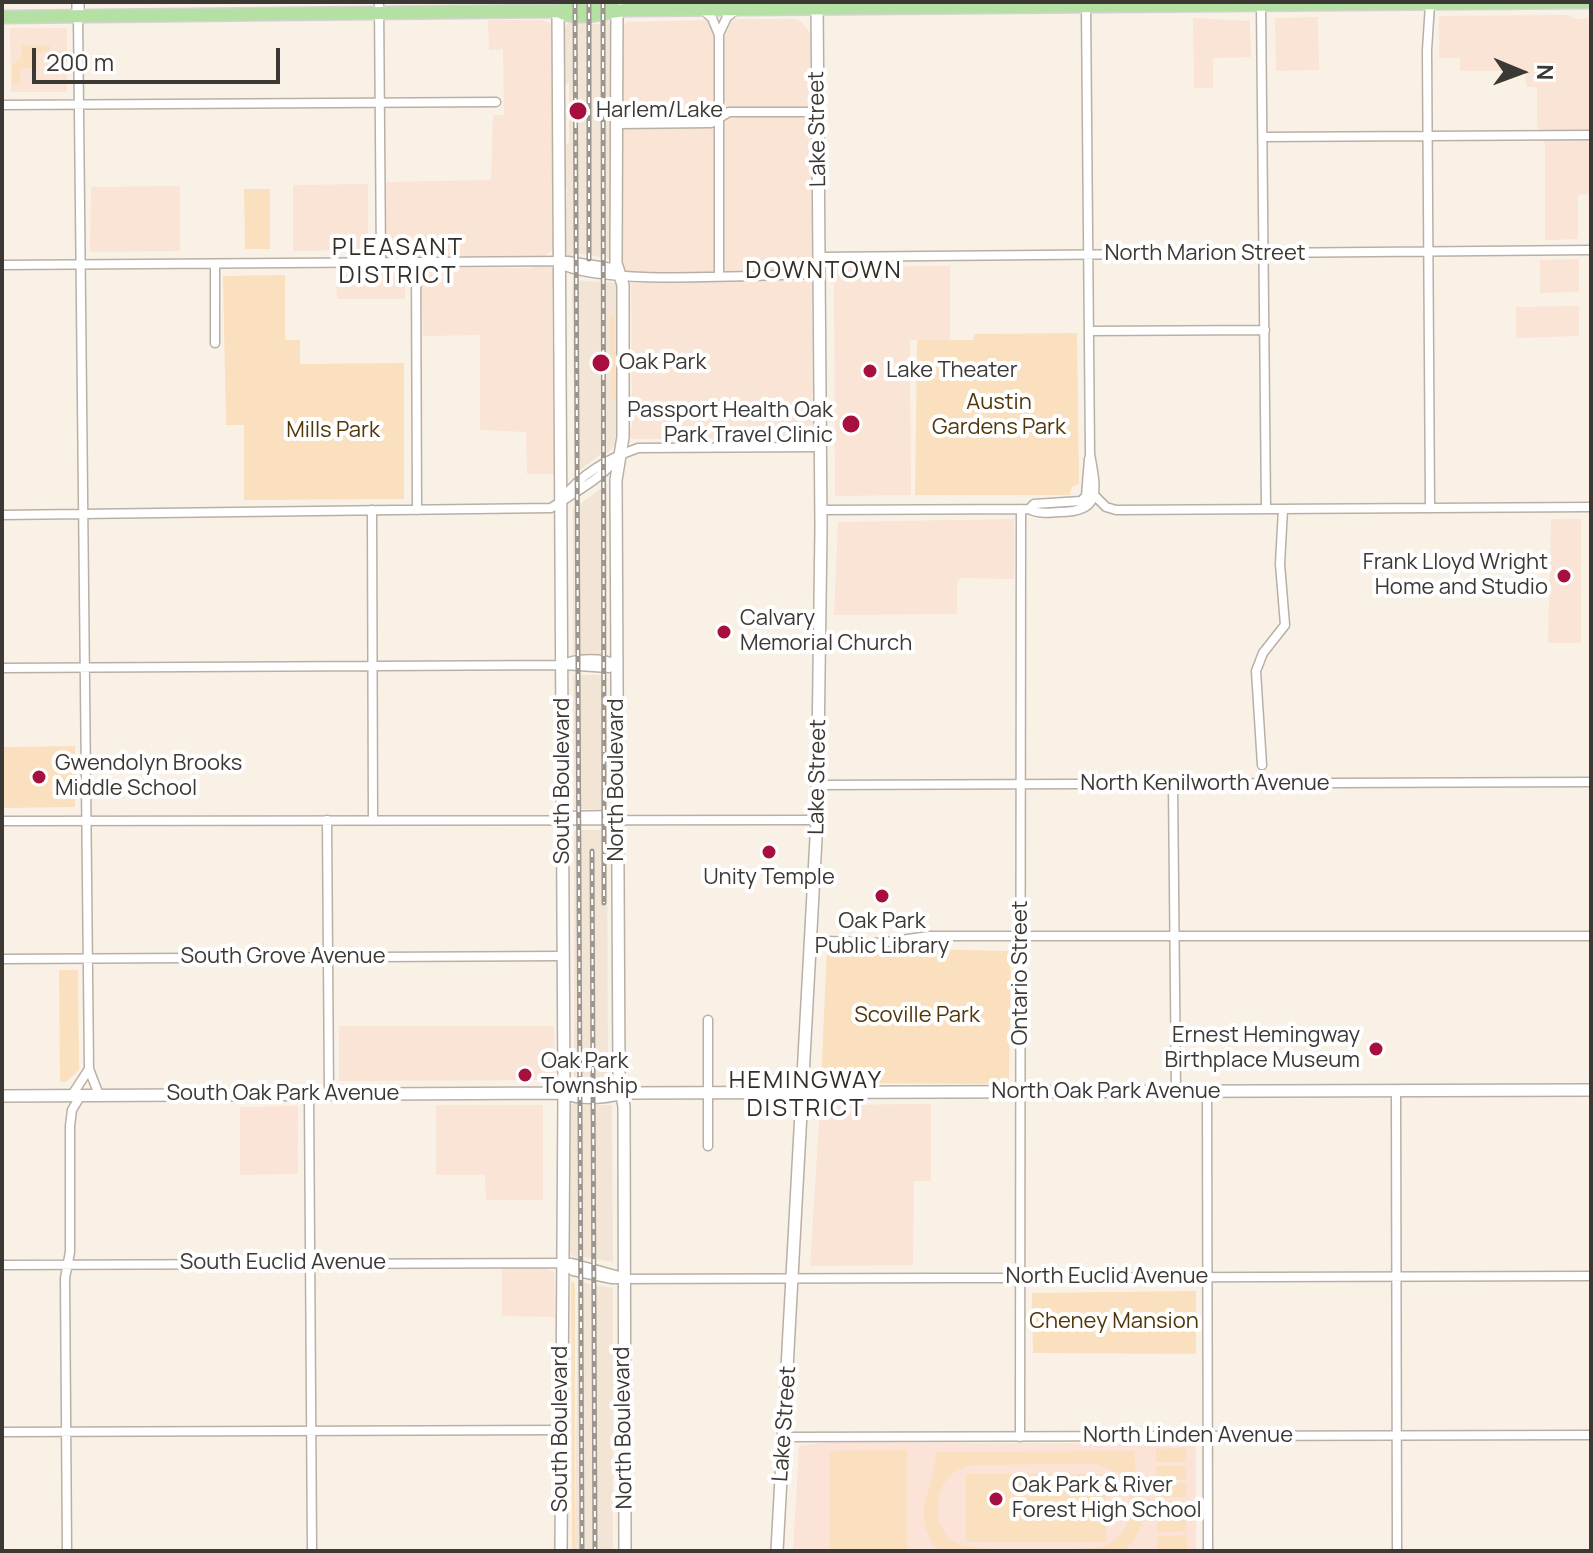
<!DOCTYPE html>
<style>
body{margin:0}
#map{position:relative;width:1593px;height:1553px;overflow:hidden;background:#faf1e6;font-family:Manrope,sans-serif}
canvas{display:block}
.frame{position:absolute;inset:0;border:4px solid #3c3834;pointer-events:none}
.north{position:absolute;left:1481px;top:32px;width:80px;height:80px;-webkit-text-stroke:6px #fff;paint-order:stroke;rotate:91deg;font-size:22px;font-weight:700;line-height:32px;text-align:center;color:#3c3834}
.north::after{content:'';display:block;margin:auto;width:28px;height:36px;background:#3c3834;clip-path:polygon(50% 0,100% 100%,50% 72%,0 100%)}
.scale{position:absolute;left:32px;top:48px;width:248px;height:36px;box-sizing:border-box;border:4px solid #3c3834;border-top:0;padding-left:10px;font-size:24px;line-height:28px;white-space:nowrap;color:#3c3834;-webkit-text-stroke:6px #fff;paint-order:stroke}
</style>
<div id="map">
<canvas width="1593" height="1553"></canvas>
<div class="frame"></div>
<div class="north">N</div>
<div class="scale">200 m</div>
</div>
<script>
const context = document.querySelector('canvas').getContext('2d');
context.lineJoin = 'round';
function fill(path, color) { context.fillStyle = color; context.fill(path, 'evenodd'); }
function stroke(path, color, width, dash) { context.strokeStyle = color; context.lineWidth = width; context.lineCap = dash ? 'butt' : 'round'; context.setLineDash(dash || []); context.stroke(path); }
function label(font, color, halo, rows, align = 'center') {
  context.font = font + ' Manrope,sans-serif'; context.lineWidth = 8; context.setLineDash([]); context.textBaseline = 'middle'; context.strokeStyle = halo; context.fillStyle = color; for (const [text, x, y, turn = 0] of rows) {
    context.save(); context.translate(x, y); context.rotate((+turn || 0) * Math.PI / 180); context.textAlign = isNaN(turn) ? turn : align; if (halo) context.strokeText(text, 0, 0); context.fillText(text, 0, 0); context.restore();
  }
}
const commercial = new Path2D(`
 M 1568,15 L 1576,19 L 1591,18 L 1591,194 L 1578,195 L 1578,239 L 1545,240 L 1545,144 L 1537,125 L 1537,87 L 1526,87 L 1525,71 L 1460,71 L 1460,58 L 1439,58 L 1439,16 Z
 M 1318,17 L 1319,70 L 1276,71 L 1275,18 Z
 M 1193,18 L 1250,21 L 1251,57 L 1213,58 L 1213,88 L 1194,88 Z
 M 737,19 L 796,19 L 802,22 L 810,33 L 813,436 L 809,439 L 632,439 L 627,432 L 627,426 L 632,429 L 631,281 L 622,264 L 623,27 L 627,22 Z
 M 488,20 L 543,20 L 551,24 L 555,248 L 544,256 L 390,257 L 386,251 L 386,182 L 491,180 L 493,115 L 504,115 L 503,49 L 489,50 Z
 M 10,28 L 67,28 L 67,92 L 11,92 Z
 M 368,184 L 368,250 L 293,251 L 293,185 Z
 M 180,186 L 180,251 L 90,252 L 91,187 Z
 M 1579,259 L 1579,292 L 1540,293 L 1540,260 Z
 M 535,265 L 550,265 L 556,273 L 552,291 L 554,474 L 527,474 L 526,432 L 480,430 L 480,335 L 423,336 L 421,273 L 424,267 L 531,268 Z
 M 950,266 L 950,340 L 910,340 L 911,495 L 835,496 L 834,267 Z
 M 405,274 L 405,299 L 337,299 L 336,275 Z
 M 1579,306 L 1579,336 L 1516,338 L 1516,307 Z
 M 1014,519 L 1014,579 L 961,578 L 957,583 L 957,614 L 834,615 L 838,522 Z
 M 1551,519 L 1581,519 L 1581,643 L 1548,643 Z
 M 339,1026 L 554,1026 L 555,1080 L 339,1081 Z
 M 931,1104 L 931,1181 L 914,1181 L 913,1265 L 810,1266 L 820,1105 Z
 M 436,1105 L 543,1105 L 543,1200 L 486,1200 L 485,1175 L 436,1175 Z
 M 502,1268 L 544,1268 L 554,1272 L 555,1317 L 502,1316 Z`);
const built = new Path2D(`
 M 572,19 L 575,24 L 605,24 L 606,19 L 611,24 L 612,254 L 610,262 L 609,259 L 576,253 L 575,258 L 568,256 L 564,250 L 567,189 L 563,178 L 563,148 L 569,142 L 569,82 L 564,86 L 564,27 Z
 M 574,280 L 618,283 L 620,439 L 607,454 L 606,450 L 575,474 L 572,292 Z
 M 607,484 L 607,654 L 573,654 L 573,509 Z
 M 573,675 L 607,675 L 607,809 L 574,809 Z
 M 574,830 L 607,830 L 608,1079 L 574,1079 Z
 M 577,1101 L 577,1105 L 612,1105 L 613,1262 L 578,1256 L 578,1260 L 570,1254 L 568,1107 Z
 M 578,1282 L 613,1288 L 613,1551 L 575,1551 Z`);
const education = new Path2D(`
 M 298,1106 L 298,1174 L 240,1175 L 240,1107 Z
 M 829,1442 L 1187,1444 L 1196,1447 L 1196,1551 L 793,1551 L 799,1446 Z`);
const green = new Path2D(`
 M 22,45 L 49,45 L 50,49 L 38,53 L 37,67 L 20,68 L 20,84 L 12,84 L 12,65 L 22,58 Z
 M 244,189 L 270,189 L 270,249 L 245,249 Z
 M 285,275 L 285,340 L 300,340 L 300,364 L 404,363 L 404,499 L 244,500 L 244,425 L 226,425 L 223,276 Z
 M 610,315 L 614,315 L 616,404 L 611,393 Z
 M 1077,333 L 1079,484 L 1072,487 L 1070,495 L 915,495 L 917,340 L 973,340 L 974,334 Z
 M 75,746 L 75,807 L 2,808 L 2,747 Z
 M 827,947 L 1011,951 L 1009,1084 L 821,1083 Z
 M 59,970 L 78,970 L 79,1070 L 66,1082 L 60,1082 Z
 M 571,1281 L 575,1283 L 575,1551 L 572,1551 Z
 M 1196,1291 L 1196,1354 L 1033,1353 L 1032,1293 Z
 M 1186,1448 L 1186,1462 L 1156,1462 L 1156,1449 Z
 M 907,1450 L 907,1551 L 830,1551 L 830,1451 Z
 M 1134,1451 C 1134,1489 1159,1519 1124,1551 L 939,1551 C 907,1514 936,1489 936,1452 ZM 1095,1464 L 1119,1473 C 1140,1500 1133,1537 1099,1548 C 1069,1549 981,1553 958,1544 C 940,1535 935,1515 939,1497 C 944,1478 953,1470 972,1465 Z
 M 1156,1466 L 1186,1466 L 1186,1480 L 1156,1480 Z
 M 966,1474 L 1106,1474 L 1106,1542 L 966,1542 Z
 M 1156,1483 L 1186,1483 L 1186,1497 L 1156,1497 Z
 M 1156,1501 L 1186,1501 L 1186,1514 L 1156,1515 Z
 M 1157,1518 L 1186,1518 L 1186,1532 L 1157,1532 Z
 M 1187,1535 L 1187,1549 L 1157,1549 L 1157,1536 Z`);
const street = new Path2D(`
 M 379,2 L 381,263
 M 1430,4 L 1427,50 L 1430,507
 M 1261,5 L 1266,509
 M 703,10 L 712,18 L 719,35 L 719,275
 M 78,16 L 89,1069 L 99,1095
 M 719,34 L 727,17 L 736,10
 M 2,105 L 496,102
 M 616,124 L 711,123 L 729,112 L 818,112
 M 1263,137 L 1591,135
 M 819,257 L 1591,250
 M 416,262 L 417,510
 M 559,263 C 598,287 765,274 819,274
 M 2,265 L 568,261 L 612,268 L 619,274
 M 1089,331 L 1265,330
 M 215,343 L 215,264
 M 1094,495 L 1106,507 L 1116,510 L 1591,507
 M 560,501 C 581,474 607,459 638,448 L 820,447
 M 1029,509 L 1034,504 L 1081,501 L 1086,496 L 1089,459
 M 372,510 L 373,820
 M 821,510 L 1029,509 C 1038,514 1049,513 1060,512 C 1103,512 1096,489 1090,454 L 1086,7
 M 2,515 L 551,508 C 575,492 600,480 619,456
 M 563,665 C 575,657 604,658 616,664
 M 2,668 L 563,665 L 609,668 L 616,664
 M 1262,765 L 1256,671 L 1263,653 L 1285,625 L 1280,564 L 1283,509
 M 1173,784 L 1176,1091
 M 818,785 L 1591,782
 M 563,819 L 569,816 L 612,815 L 618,819
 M 327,820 L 329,1094
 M 2,821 L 817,820
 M 826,941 L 880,943 L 929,936 L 1591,936
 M 2,959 L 564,956
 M 1207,1091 L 1208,1551
 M 1396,1091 L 1397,1551
 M 309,1094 L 312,1551
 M 72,1095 L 89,1069
 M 708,1146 L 708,1020
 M 564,1264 L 573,1271 L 612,1279 L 1591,1276
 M 2,1265 L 572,1263 L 623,1277
 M 2,1432 L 561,1430
 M 784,1437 L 1591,1435
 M 1020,1437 L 1021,509
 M 67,1551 L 65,1278 L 70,1252 L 70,1126 L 72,1110 L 81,1095`);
const secondary = new Path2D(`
 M 617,2 L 616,263 L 623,285 L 623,437 L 616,480 L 619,1077 L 624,1107 L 625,1551
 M 558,11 L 564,1093 L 561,1551
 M 78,16 L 78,2
 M 564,1093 C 579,1083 606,1084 622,1093
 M 2,1096 L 564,1093 C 580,1100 605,1098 622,1093 L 1591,1090
 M 777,1551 L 817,820 L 821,528 L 817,2`);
const primary = new Path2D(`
 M 558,11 C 572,2 603,2 617,10
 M 2,17 L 558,11 C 580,23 605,11 627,10 L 1591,2`);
const rail = new Path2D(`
 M 575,2 L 582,1551
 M 603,2 L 604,903
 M 589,259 L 589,2
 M 592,851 L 595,1551`);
const markers = [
 [578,111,10,"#a70f3e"],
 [601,363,10,"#a70f3e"],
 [870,371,8,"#a70f3e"],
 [851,424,10,"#a70f3e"],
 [1564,576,8,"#a70f3e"],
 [724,632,8,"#a70f3e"],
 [39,777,8,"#a70f3e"],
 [769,852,8,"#a70f3e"],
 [882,896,8,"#a70f3e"],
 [1376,1049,8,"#a70f3e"],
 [525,1075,8,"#a70f3e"],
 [996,1499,8,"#a70f3e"]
];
const poiNames = [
 ["Harlem/Lake",596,111],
 ["Oak Park",619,363],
 ["Lake Theater",886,371],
 ["Passport Health Oak",833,411,"right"],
 ["Park Travel Clinic",833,436,"right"],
 ["Frank Lloyd Wright",1548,563,"right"],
 ["Home and Studio",1548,588,"right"],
 ["Calvary",740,619],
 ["Memorial Church",740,644],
 ["Gwendolyn Brooks",55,764],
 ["Middle School",55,789],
 ["Unity Temple",769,878,"center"],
 ["Oak Park",882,922,"center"],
 ["Public Library",882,947,"center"],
 ["Ernest Hemingway",1360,1036,"right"],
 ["Birthplace Museum",1360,1061,"right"],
 ["Oak Park",541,1062],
 ["Township",541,1087],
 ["Oak Park & River",1012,1486],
 ["Forest High School",1012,1511]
];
const streetNames = [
 ["Lake Street",818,129,-91],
 ["North Marion Street",1205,254],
 ["Lake Street",818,777,-89],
 ["North Boulevard",617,780,-90],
 ["South Boulevard",563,781,-90],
 ["North Kenilworth Avenue",1205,784],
 ["South Grove Avenue",283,957],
 ["Ontario Street",1021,973,-90],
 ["North Oak Park Avenue",1106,1092],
 ["South Oak Park Avenue",283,1094],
 ["South Euclid Avenue",283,1263],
 ["North Euclid Avenue",1107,1277],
 ["Lake Street",785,1424,-86],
 ["North Boulevard",624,1428,-91],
 ["South Boulevard",561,1429,-90],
 ["North Linden Avenue",1188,1436]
];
const parkNames = [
 ["Austin",999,403],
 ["Gardens Park",999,428],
 ["Mills Park",333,431],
 ["Scoville Park",917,1016],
 ["Cheney Mansion",1114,1322]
];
const neighbourhoodNames = [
 ["PLEASANT",398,248],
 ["DISTRICT",398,276],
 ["DOWNTOWN",824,271],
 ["HEMINGWAY",806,1081],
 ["DISTRICT",806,1109]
];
fill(commercial, '#f9e4d6');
fill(built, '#f2e5d5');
fill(education, '#fbe3d8');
fill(green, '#fae0bf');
stroke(street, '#b8b0a6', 11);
stroke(secondary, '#b8b0a6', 14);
stroke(primary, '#d4d3d2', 15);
stroke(street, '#fff', 8);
stroke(secondary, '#fff', 11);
stroke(primary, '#b4e0a4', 12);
stroke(rail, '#9d968f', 5);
stroke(rail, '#fff', 2, [6]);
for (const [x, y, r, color] of markers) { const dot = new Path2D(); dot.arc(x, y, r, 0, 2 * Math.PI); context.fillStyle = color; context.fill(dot); stroke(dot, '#fff', 3); }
label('22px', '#3c3834', '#fff', poiNames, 'left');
label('22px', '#3c3834', '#fff', streetNames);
label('22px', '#51360a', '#fff', parkNames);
context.letterSpacing = '2px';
label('24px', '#352e26', '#fff', neighbourhoodNames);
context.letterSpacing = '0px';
</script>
